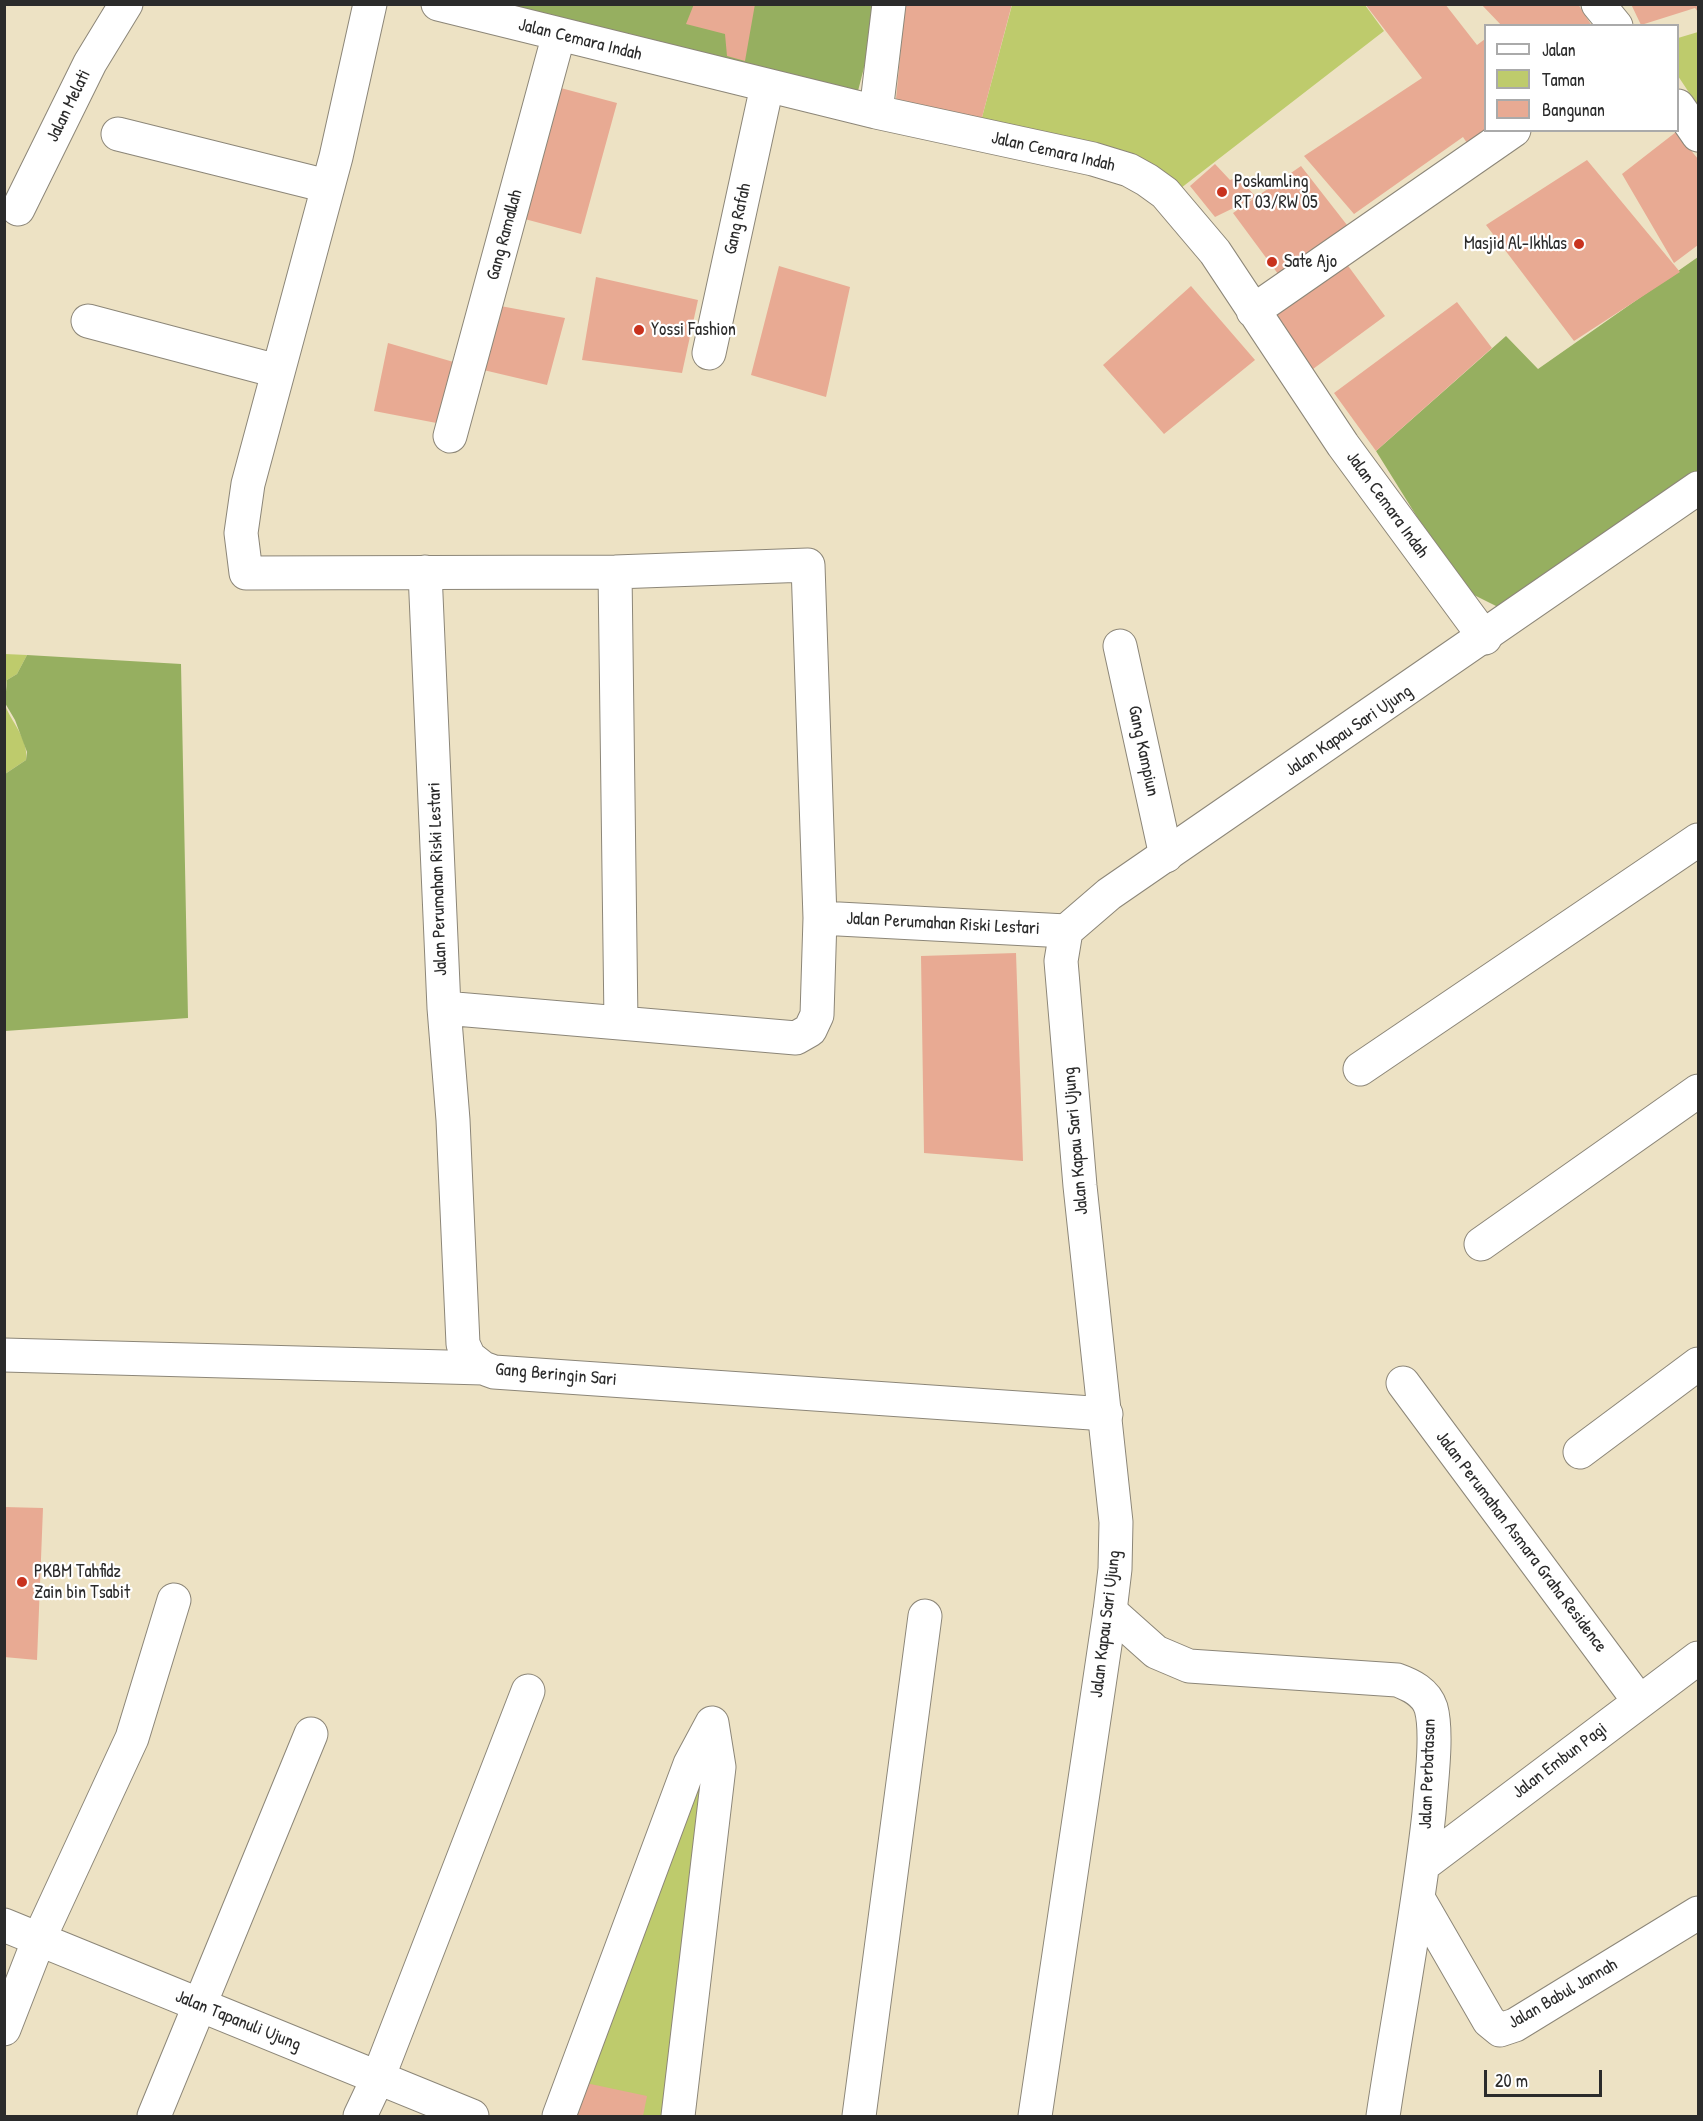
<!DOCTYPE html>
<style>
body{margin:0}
#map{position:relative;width:1703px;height:2121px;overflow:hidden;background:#ede2c4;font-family:"Patrick Hand",sans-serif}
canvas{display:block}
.frame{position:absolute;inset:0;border:6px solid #2b2b2b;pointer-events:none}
.legend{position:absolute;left:1484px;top:24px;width:195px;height:108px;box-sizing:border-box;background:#fff;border:2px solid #aaa;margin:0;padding:8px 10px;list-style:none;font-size:18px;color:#2b2b2b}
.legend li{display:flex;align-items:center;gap:12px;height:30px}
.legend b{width:30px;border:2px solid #aaa}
.scale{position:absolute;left:1484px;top:2070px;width:118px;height:27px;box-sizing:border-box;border:3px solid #2b2b2b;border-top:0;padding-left:8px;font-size:18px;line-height:21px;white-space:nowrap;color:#2b2b2b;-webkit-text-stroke:4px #fff;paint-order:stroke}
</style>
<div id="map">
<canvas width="1703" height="2121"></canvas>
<div class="frame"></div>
<ul class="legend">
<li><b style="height:8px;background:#fff"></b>Jalan</li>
<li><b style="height:16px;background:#becb6c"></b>Taman</li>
<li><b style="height:16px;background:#e8aa93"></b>Bangunan</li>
</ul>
<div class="scale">20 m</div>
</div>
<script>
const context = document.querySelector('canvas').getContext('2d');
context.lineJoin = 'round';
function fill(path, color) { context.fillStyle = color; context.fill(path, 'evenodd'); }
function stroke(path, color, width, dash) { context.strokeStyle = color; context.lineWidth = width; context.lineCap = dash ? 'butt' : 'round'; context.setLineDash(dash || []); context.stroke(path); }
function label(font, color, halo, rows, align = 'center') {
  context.font = font + ' "Patrick Hand",sans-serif'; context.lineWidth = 4.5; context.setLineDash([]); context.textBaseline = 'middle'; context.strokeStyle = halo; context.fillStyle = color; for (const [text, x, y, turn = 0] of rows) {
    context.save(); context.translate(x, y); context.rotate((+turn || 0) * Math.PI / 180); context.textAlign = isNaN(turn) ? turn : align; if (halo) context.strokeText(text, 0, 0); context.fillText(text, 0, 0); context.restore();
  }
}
const green = new Path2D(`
 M 1012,5 L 1365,5 L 1384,31 L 1181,188 L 981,121 Z
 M 1698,32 L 1698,106 L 1678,76 L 1678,38 Z
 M 5,654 L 27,655 L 17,674 L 7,680 L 5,694 Z
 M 4,703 C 11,722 29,739 26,760 L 5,774 Z
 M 704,1779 L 665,2116 L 566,2116 L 689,1798 Z`);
const forest = new Path2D(`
 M 467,5 L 880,5 L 858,91 L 774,79 Z
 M 1698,257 L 1698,477 L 1508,612 L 1462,589 L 1376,451 L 1506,336 L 1538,369 Z
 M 27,655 L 181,664 L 188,1018 L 5,1031 L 5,774 L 26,760 L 27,752 L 15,720 L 5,703 L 7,680 L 17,674 Z`);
const building = new Path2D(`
 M 694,4 L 755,4 L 745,61 L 727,56 L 725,34 L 686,24 Z
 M 905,4 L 1012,4 L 981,121 L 917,113 L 896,99 Z
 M 1365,4 L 1445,4 L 1477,45 L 1485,39 L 1485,130 L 1471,149 L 1463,137 L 1354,214 L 1304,156 L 1422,78 Z
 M 1481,4 L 1578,4 L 1592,26 L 1502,26 Z
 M 1631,4 L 1698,4 L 1698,12 L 1695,8 L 1641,25 Z
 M 557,87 L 617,103 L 581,234 L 521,218 Z
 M 1676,132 L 1698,159 L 1698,245 L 1674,263 L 1622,174 Z
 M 1587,160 L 1680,272 L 1574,341 L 1486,225 Z
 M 1215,164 L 1230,180 L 1238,177 L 1256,197 L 1215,217 L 1190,186 Z
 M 1301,166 L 1354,234 L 1284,282 L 1233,213 Z
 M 1346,263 L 1385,316 L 1313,369 L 1269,315 Z
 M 779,266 L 850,287 L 826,397 L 751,375 Z
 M 596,277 L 698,300 L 682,373 L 582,360 Z
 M 1191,286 L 1255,360 L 1164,434 L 1103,365 Z
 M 1457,302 L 1492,348 L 1376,451 L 1334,393 Z
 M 495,305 L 565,318 L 547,385 L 475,368 Z
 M 388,343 L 457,363 L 447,425 L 374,411 Z
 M 1016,953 L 1023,1161 L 924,1153 L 921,956 Z
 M 4,1507 L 43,1508 L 37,1660 L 4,1657 Z
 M 581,2082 L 647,2096 L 643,2116 L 574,2116 Z`);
const street = new Path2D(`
 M 370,4 L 336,157 L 248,484 L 241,533 L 246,573 L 615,572 L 808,565 L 820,918 L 1066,931
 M 438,4 L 876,112 L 1093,159 L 1129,170 L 1147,180 L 1165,193 L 1215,252 L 1343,445 L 1485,638
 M 1598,4 L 1616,26
 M 1678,106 L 1698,135
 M 876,112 L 889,4
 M 118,134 L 327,186
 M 18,209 L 90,63 L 126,4
 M 1253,311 L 1514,130
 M 88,321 L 277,371
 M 709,353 L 767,86
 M 450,436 L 559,34
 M 425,572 L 444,1008 L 453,1120 L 463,1344 L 469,1357 L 483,1368
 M 615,572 L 621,1022
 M 1120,646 L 1166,856
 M 444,1008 L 796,1038 L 810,1030 L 817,1015 L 820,918
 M 1360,1069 L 1698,840
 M 1481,1244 L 1698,1091
 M 4,1355 L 483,1368 L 494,1372 L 1106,1414
 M 1403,1383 L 1639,1701
 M 1580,1452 L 1698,1364
 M 1110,1611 L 1156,1652 L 1189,1666 L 1397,1680 C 1411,1685 1426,1692 1431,1708 C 1438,1733 1431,1785 1429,1813 C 1418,1915 1398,2015 1383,2116
 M 1423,1865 L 1698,1658
 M 1418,1898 L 1489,2021 L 1500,2030 L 1515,2025 L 1698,1913
 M 4,1925 L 472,2116
 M 4,2029 L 39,1939 L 132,1738 L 174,1600
 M 154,2116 L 311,1734
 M 360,2116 L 378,2078 L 528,1691
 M 559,2116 L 690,1764 L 712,1723
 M 678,2116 L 719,1767 L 712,1723
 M 859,2116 L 925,1616`);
const secondary = new Path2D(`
 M 1035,2116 L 1110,1611 L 1115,1569 L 1116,1522 L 1080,1186 L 1061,961 L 1066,931 L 1109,894 L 1698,488`);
const markers = [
 [1222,192,6,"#c8321e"],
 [1579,244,6,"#c8321e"],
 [1272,262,6,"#c8321e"],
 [639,330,6,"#c8321e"],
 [22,1582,6,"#c8321e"]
];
const streetNames = [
 ["Jalan Cemara Indah",580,40,14],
 ["Jalan Melati",69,106,-64],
 ["Jalan Cemara Indah",1053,152,13],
 ["Gang Rafah",738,219,-78],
 ["Gang Ramallah",505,235,-75],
 ["Jalan Cemara Indah",1387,505,54],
 ["Jalan Kapau Sari Ujung",1349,731,-34],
 ["Gang Kampiun",1143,751,78],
 ["Jalan Perumahan Riski Lestari",438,879,-92],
 ["Jalan Perumahan Riski Lestari",943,924,3],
 ["Jalan Kapau Sari Ujung",1076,1141,-95],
 ["Gang Beringin Sari",556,1375,5],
 ["Jalan Perumahan Asmara Graha Residence",1521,1542,53],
 ["Jalan Kapau Sari Ujung",1106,1624,-83],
 ["Jalan Embun Pagi",1560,1761,-37],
 ["Jalan Perbatasan",1428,1774,-88],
 ["Jalan Babul Jannah",1563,1994,-30],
 ["Jalan Tapanuli Ujung",238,2021,22]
];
const poiNames = [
 ["Poskamling",1234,182],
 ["RT 03/RW 05",1234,203],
 ["Masjid Al-Ikhlas",1567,244,"right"],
 ["Sate Ajo",1284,262],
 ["Yossi Fashion",651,330],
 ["PKBM Tahfidz",34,1572],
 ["Zain bin Tsabit",34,1593]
];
fill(green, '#becb6c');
fill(forest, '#96af60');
fill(building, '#e8aa93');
stroke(street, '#8c8678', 35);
stroke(secondary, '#8c8678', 35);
stroke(street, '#fff', 33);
stroke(secondary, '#fff', 33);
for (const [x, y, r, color] of markers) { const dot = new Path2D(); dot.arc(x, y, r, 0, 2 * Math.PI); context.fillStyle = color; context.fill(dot); stroke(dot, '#fff', 2); }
label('18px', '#2b2b2b', '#fff', streetNames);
label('18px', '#2b2b2b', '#fff', poiNames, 'left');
</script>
